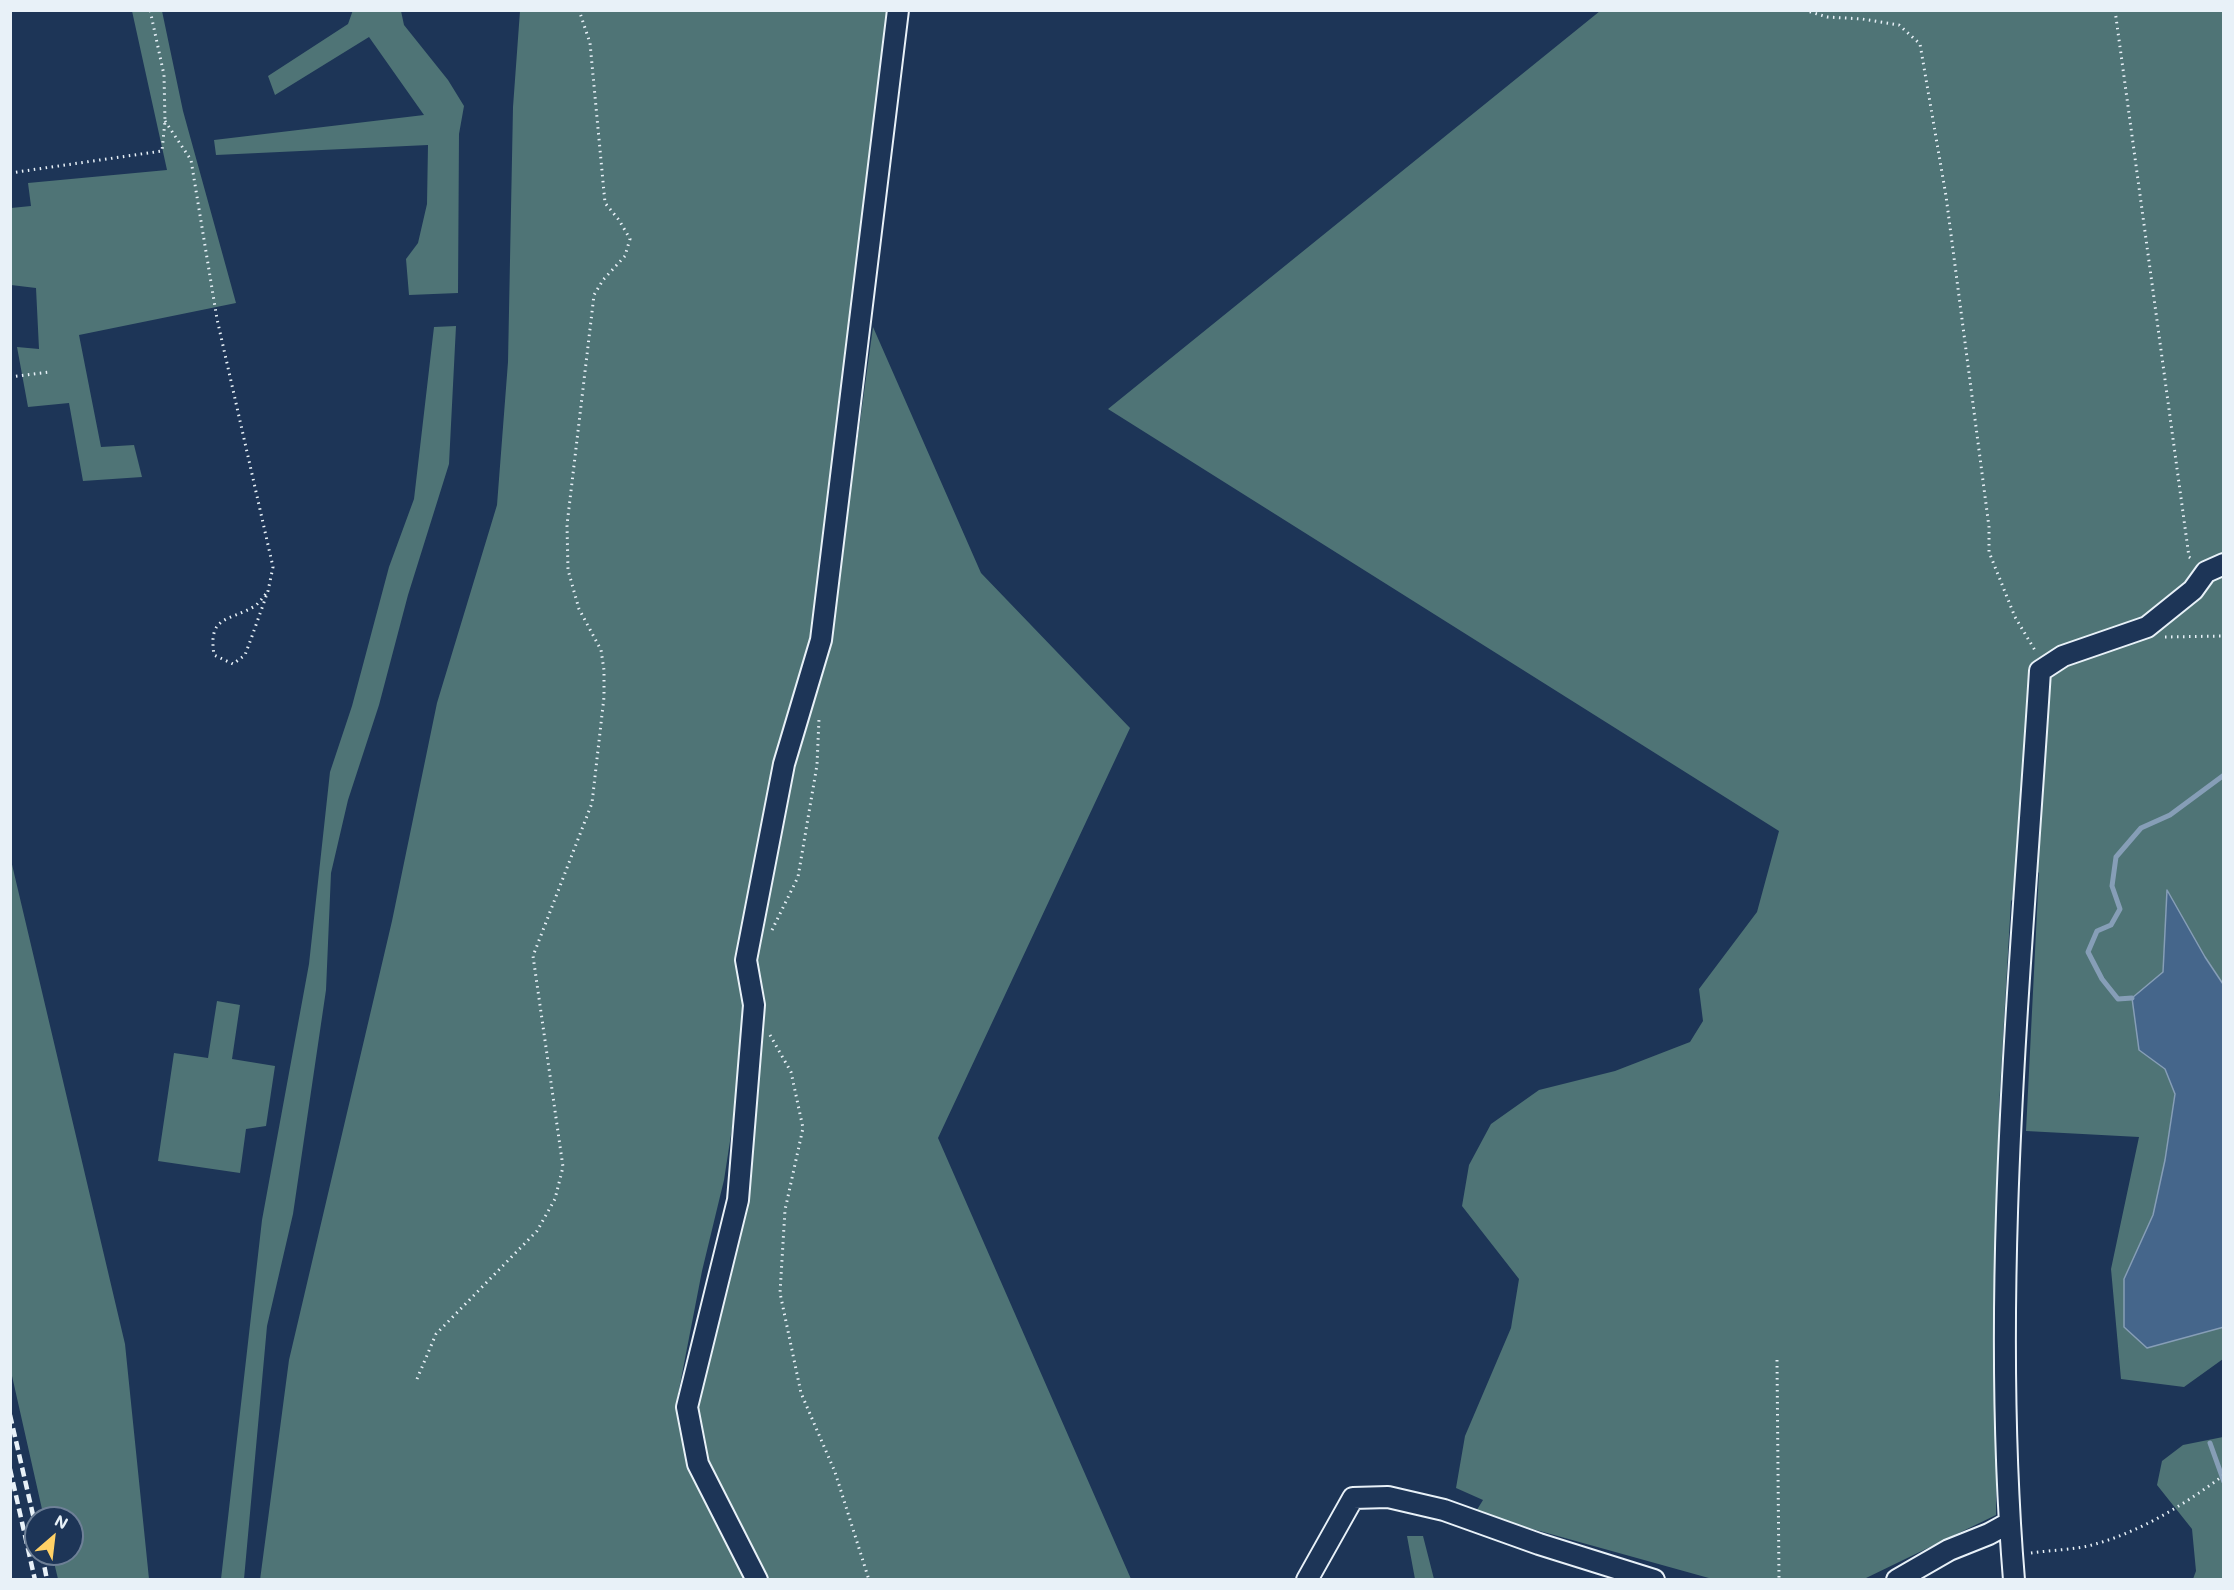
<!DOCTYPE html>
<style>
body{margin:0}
#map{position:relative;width:2234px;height:1590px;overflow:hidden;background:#1d3557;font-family:Mali,sans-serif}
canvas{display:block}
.frame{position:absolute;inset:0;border:12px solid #e8f1f8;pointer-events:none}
.north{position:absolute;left:24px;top:1506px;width:60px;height:60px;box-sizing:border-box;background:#1d3557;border:2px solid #6e8097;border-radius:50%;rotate:28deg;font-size:16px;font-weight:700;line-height:24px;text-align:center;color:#e8f1f8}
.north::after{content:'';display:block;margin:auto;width:21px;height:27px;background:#ffd166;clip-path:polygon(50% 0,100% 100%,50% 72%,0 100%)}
</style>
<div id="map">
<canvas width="2234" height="1590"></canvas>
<div class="frame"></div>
<div class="north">N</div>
</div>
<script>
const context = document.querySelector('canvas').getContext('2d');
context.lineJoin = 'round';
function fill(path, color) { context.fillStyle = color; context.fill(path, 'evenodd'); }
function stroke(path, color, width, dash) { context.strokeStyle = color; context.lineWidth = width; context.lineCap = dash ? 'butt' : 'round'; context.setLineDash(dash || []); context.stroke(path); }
const green = new Path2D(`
 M 353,10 L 401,11 L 404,25 L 448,80 L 464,106 L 459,134 L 458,293 L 409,295 L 406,259 L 418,243 L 427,204 L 428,145 L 216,155 L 214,140 L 424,115 L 369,37 L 275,95 L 268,76 L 348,24 Z
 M 132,11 L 162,11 L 183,111 L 236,303 L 79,335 L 101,447 L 134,445 L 142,477 L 83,481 L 69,403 L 28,407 L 17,347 L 39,349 L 36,288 L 11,285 L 11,208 L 31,206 L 28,183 L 167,170 Z
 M 520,11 L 893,11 L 824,569 L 745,997 L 741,1070 L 724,1180 L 702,1271 L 676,1405 L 682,1440 L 750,1579 L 260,1580 L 289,1360 L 392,921 L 437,703 L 497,505 L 508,362 L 513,107 Z
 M 1600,11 L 2223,11 L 2223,984 L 2205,957 L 2167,891 L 2163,972 L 2139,1049 L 2165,1069 L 2175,1094 L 2165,1160 L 2153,1215 L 2124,1279 L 2124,1327 L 2147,1347 L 2223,1327 L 2223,1359 L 2184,1387 L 2121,1379 L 2111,1269 L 2139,1137 L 2026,1131 L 2039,872 L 2011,901 L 1999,1107 L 1996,1515 L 1864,1579 L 1716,1580 L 1475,1513 L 1483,1500 L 1456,1488 L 1465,1436 L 1511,1328 L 1519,1279 L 1462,1206 L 1469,1165 L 1491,1124 L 1539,1090 L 1615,1071 L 1690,1042 L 1703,1021 L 1699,989 L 1757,912 L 1779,831 L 1108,409 Z
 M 456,326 L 449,464 L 408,595 L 379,705 L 348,800 L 331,873 L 326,990 L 293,1214 L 267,1326 L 244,1579 L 221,1579 L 262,1220 L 309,964 L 330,772 L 352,706 L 389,567 L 414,499 L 434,327 Z
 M 873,327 L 981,573 L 1130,728 L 938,1138 L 1131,1579 L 764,1579 L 746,1534 L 707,1462 L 697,1409 L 746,1192 L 760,1034 L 756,953 L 793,756 L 831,633 Z
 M 10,856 L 125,1344 L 149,1579 L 58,1579 L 52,1554 L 72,1554 L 72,1518 L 44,1518 L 10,1367 Z
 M 217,1001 L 240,1005 L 232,1059 L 275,1066 L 266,1126 L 246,1129 L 240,1173 L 158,1161 L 174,1053 L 208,1058 Z
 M 2223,1437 L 2223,1579 L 2193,1579 L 2196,1571 L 2192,1529 L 2157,1485 L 2162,1461 L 2183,1445 Z
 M 1407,1536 L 1423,1536 L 1434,1579 L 1415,1579 Z`);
const water = new Path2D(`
 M 2167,890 L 2205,957 L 2223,984 L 2224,1327 L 2147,1348 L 2124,1327 L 2124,1279 L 2153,1215 L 2165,1160 L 2175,1094 L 2165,1069 L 2139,1050 L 2132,998 L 2163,972 Z`);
const stream = new Path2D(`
 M 2132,998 L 2118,999 L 2102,979 L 2088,952 L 2097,931 L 2111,925 L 2120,909 L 2112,886 L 2116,857 L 2141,828 L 2170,815 L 2224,775
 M 2210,1443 L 2224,1482`);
const path = new Path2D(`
 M 1804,10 L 1827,17 L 1862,19 L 1899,25 L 1920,44 L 1946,196 L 1989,527 L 1989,552 L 2015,617 L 2036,652
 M 2115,10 L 2189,557 L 2193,560
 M 165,121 L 191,160 L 217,319 L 273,567 L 268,591 L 251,639 L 245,655 L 233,664 L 214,655 C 208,615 228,622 255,606 C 260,602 264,596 268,591
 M 10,173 L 162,151 L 165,121 L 164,75 L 150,10
 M 10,377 L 50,372
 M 2165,637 L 2224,636
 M 772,930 L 798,877 L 817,765 L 819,719
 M 770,1035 L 791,1072 L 803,1128 L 785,1210 L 780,1293 L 801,1393 L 835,1472 L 869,1580
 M 1777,1360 L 1779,1580
 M 417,1379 L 436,1334 L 537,1231 L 555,1199 L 563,1167 L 533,956 L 592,803 L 604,697 L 604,670 L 601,650 L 579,609 L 568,570 L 567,525 L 594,295 L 603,280 L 625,256 L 630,239 L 619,220 L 605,203 L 590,43 L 579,10
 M 2031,1553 C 2051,1550 2073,1550 2092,1545 C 2140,1532 2184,1505 2224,1475`);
const minor = new Path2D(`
 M 757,1580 L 698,1464 L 687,1407 L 738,1200 L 754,1005 L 746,960 L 784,764 L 821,640 L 898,10
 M 1307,1580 L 1353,1498 L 1388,1497 L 1444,1510 L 1539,1544 L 1654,1580
 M 1897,1580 L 1949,1550 L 1989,1534 L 2009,1523
 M 2014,1580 C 1989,1277 2021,973 2040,671 L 2063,656 L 2147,627 L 2193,590 L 2206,572 L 2224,564`);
const rail = new Path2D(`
 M 10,1415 L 36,1528
 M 10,1469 L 35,1580
 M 42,1554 L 47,1580`);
fill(green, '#4f7476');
fill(water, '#45668b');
stroke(water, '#869eb7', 1.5);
stroke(stream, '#869eb7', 5);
stroke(minor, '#e8f1f8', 24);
stroke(path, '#e8f1f8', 3, [1.5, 4.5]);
stroke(minor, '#1d3557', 20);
stroke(rail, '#e8f1f8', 4.5, [9, 4.5]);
</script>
